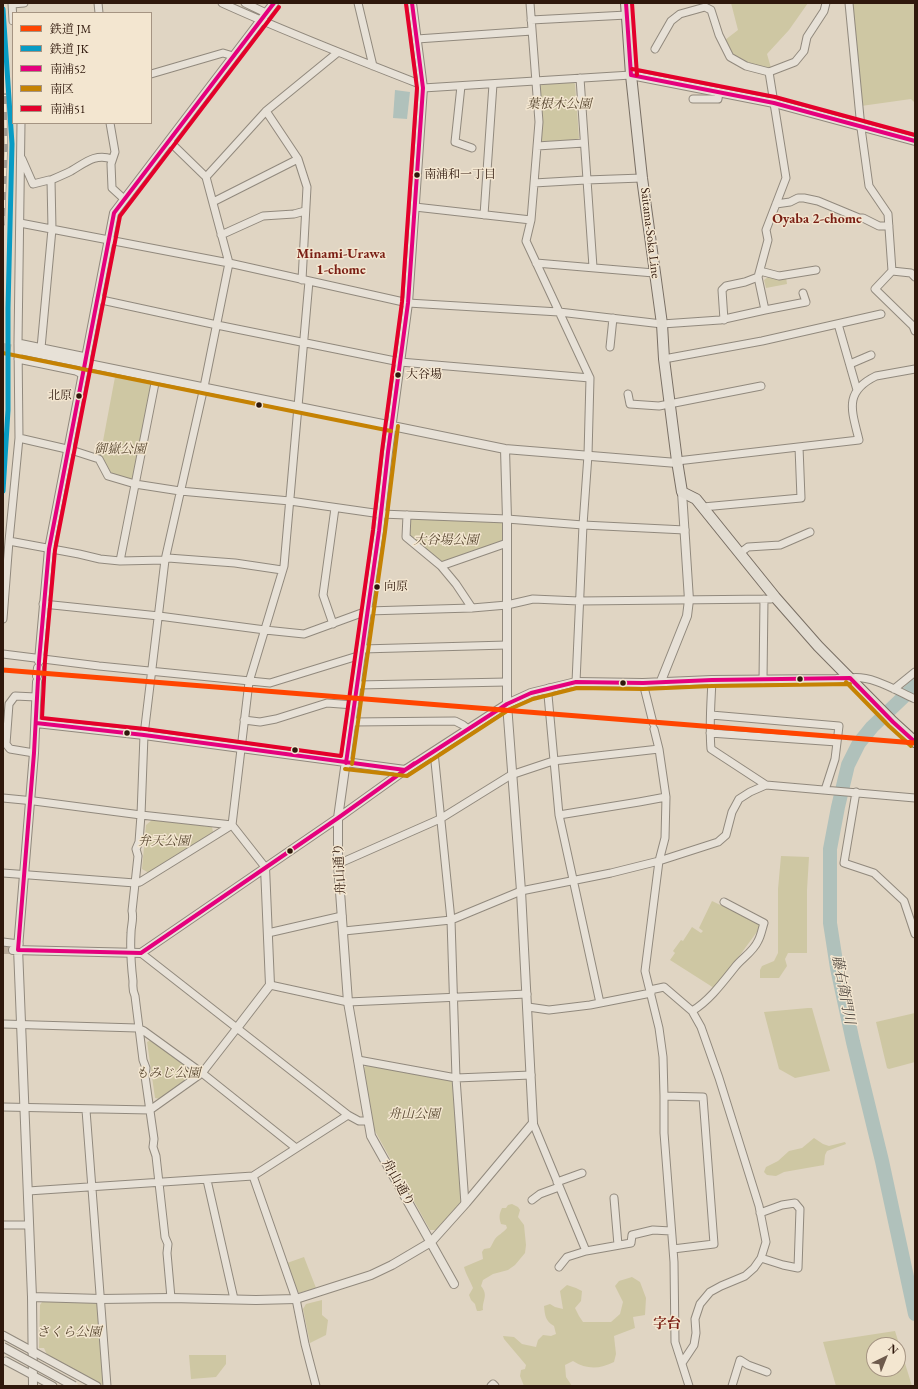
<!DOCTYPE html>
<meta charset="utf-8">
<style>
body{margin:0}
#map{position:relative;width:918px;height:1389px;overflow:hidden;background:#e0d5c3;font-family:"EB Garamond","Noto Serif JP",serif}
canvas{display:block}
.frame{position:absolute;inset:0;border:4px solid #2f180c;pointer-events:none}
.legend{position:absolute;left:12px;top:12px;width:140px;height:112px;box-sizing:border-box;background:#f3e6d0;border:1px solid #a59482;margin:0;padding:5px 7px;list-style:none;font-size:12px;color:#2f180c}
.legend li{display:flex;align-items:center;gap:8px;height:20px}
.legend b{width:20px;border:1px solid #a59482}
.north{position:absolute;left:866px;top:1337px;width:40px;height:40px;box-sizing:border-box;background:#f3e6d0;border:1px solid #a59482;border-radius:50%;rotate:43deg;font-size:11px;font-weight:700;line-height:16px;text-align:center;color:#2f180c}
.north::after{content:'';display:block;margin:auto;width:14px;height:18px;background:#6d5a4c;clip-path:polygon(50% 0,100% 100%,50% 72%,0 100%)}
</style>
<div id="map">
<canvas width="918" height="1389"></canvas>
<div class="frame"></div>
<ul class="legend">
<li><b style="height:5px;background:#ff4500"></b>鉄道 JM</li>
<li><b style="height:5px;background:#079bc4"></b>鉄道 JK</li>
<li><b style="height:5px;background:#e5007d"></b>南浦52</li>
<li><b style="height:5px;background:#c58203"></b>南区</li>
<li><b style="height:5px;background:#e4002b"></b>南浦51</li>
</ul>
<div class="north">N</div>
</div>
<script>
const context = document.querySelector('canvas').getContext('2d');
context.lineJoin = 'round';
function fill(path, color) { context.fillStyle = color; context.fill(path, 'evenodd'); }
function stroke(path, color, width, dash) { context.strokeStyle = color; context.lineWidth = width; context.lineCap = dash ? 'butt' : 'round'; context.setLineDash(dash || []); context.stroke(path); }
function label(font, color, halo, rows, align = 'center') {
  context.font = font + ' "EB Garamond","Noto Serif JP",serif'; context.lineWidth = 3; context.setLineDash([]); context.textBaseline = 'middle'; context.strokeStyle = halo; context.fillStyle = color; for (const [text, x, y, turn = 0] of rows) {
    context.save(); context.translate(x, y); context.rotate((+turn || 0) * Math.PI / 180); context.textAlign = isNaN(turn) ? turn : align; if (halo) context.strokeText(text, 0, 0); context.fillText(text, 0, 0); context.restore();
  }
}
const green = new Path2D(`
 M 731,3 L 808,3 L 789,30 L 767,54 L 771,68 L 751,64 L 734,56 L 725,40 L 738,30 Z
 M 851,3 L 915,3 L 915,103 L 911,99 L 861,106 Z
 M 573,82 L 575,84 L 579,138 L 578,140 L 542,142 L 541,140 L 543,123 L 540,86 L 543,84 Z
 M 768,277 L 786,277 L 787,284 L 766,288 L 764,280 Z
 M 115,377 L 153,384 L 134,478 L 130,480 L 111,474 L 96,455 L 103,441 Z
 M 407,515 L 507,519 L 507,543 L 441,566 L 406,537 Z
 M 152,820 L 212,827 L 213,832 L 149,873 L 142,869 L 146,825 Z
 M 781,856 L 809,857 L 807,890 L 807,953 L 788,953 L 785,959 L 787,966 L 779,978 L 760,978 L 760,970 L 762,966 L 774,961 L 778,953 L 778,889 Z
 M 712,901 L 762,925 L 740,955 L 714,988 L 670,960 L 675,953 L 673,951 L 681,940 L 683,941 L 692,927 L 701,933 L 703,931 L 699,928 Z
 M 808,1008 L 812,1008 L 830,1071 L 795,1078 L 779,1069 L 764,1012 Z
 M 915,1013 L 915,1062 L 889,1069 L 887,1068 L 876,1022 Z
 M 151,1040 L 192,1070 L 192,1076 L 160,1099 L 155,1098 L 147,1042 Z
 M 367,1064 L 450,1079 L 454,1083 L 461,1203 L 436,1230 L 430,1230 L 375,1131 L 372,1123 L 364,1068 Z
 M 814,1138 L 823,1144 L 829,1146 L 845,1142 L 846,1144 L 827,1151 L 825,1155 L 824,1165 L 784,1172 L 776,1176 L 767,1175 L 764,1172 L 766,1167 L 778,1161 L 789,1151 L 802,1148 Z
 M 512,1204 L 518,1207 L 520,1210 L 518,1217 L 524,1225 L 526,1245 L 525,1253 L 515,1265 L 508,1270 L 493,1274 L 483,1280 L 481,1286 C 489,1296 482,1300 483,1310 L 480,1311 L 477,1311 L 476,1308 L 475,1304 L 471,1300 L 469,1295 L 473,1288 C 470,1280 466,1275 464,1267 L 483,1259 L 482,1252 L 484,1249 L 490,1248 C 492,1245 493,1242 495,1239 C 498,1235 503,1233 507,1228 L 506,1225 L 501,1224 C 499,1218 499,1214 502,1208 L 506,1208 L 508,1205 Z
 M 304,1257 L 316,1288 L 299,1293 L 296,1290 L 287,1263 Z
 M 632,1277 L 640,1282 L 646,1298 L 645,1315 L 633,1317 L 635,1328 L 614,1336 L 616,1354 L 614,1362 C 600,1369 587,1370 573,1361 L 565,1365 L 566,1377 L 572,1386 L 524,1386 L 520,1376 L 521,1370 L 525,1369 L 526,1365 L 504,1339 L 503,1336 L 514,1337 L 522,1344 L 536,1347 L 538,1340 L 543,1335 L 551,1336 L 556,1334 L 554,1326 C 545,1321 545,1315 544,1306 L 550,1304 L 555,1307 L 563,1309 L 560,1291 L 567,1285 L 576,1288 L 582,1291 L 581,1301 L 575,1308 L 579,1316 L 583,1322 L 611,1322 L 620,1314 L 623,1302 L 615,1286 L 619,1281 Z
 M 322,1300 L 322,1315 L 328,1320 L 326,1335 L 310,1343 L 303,1309 L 306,1304 Z
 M 42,1302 L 98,1302 L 104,1384 L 101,1385 L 48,1357 L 44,1348 L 39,1348 L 40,1305 Z
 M 895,1331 L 912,1386 L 836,1386 L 823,1342 ZM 874,1345 L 898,1345 L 898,1369 L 874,1369 Z
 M 189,1355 L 226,1355 L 226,1364 L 216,1377 L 191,1379 Z`);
const water = new Path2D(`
 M 395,90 L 410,92 L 407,119 L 393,118 Z`);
const river = new Path2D(`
 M 915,686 L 872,727 L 859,743 L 848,765 L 838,807 L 830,849 L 830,923 L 837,968 L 853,1042 L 882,1161 L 915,1314`);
const tertiaryTunnel = new Path2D(`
 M 3,347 L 20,350
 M 3,950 L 13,950`);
const minor = new Path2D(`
 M 12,3 L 13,21
 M 98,3 L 99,13
 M 222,3 C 288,33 355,59 422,85
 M 245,3 L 266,13
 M 358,3 L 373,66
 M 530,3 L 539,122 L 531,220 L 526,241 L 590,378 L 588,455 L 583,525 L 576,682
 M 849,3 L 861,128 L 869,186 L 888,214 L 892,271
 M 12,4 L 24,3
 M 531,20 L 627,15
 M 417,39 L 532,31
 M 655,49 L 671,21 L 680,14 L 705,7 L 711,10 L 719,35 L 730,57 L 746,66 L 769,72 L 795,62 L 804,51 L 807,37 L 824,11 L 826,3
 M 151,74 L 223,53 L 233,56
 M 580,78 L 593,267
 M 461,86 L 455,142 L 472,148
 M 423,88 L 631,75
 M 693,99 L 718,99 L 719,92
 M 266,111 L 298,159 L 307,187 L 302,280
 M 110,123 L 115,152 L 111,164 L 112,188 L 124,199
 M 169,141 L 206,177 L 229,263 L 204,387 L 165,560 L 144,735 L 141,815 L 139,842 L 136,849 L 138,856 L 132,911 C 134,919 131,925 131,933 C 130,951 131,964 133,981 C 133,987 132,990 135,996 L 143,1060 L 146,1068 L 145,1076 L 154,1139 L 153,1147 L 156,1156 L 165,1237 L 168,1244 L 167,1253 L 171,1298
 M 537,146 L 584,143
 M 22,159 L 33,184 L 49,180 L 51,180
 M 206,177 L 266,111 L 337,53
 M 534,183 L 586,180 L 642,178
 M 213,202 L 298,159
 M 776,204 L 790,202 L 798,198 L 804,198 L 818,201 L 859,218 L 863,218 L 879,226 L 889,226
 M 415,207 L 531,220
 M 484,215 L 493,84
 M 20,223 L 229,263 L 408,303 L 559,312 L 662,324 L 720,320 L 765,310 L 758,277 L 768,240 L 766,230 L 786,178 L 769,72
 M 221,235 L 263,216 L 294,214 L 305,211
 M 536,263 L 654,273
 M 760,271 L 779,276 L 816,270
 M 915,277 L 911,273 L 892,271 L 875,289 L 913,326 L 915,331
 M 97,299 L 217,325 L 400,362 L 590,378
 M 765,310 L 806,302 L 803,293
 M 724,320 L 722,290 L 726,286 L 745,282 L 758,277
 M 838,324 L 857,390
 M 18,343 L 86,357
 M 610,347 L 613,318
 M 41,348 L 52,229 L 51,180 C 58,177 65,174 71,171 C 85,163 95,153 112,159
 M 18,359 L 76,371 L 82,374
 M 664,359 L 762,341 L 881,314
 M 850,364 L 871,355
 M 628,394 L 630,404 L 659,406 L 761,386
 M 19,438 L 71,450 L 99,459 L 108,476 L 135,484 L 180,491 L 290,501 L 381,514 L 507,519 L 583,525 L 685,530
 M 677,461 L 859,440 C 852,411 843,392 876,376 L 915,369
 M 703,507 L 801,498 L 799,447
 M 407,515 L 406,537 L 441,566 L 456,584 L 472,608
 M 9,541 L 79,554 L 100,559 L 120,561 L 165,560 L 168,558 L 235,563 L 282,570
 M 740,553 L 748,547 L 780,545 L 810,532
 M 120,561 L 156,378
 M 441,566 L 507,543
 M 43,604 L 159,616 L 265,630 L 304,634 L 367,611 L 472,608 L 507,605 L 533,599 L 579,601 L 771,599 L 775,597
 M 3,619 L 9,541 L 19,438 L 18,343 L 21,123
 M 333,624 L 323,595 L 335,508
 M 362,649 L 507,645
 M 3,654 L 99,666 L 270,683 L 361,655
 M 850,678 C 872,675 895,690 915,699
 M 712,680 C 711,703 709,726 711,749 L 766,785 L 915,798
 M 763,680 L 764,599
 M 643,683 L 653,723
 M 357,685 L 507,682
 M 549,688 L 548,695 L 559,815 L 600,1003
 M 894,689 L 915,672
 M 711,715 L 839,726 L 835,759 L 825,790
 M 244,720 L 260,722 L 276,719 L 327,703 L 354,705
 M 352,722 L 455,721 L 463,725 L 468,729
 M 654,729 L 659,749 L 666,797 L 665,838 L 659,861 L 645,971 L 659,1028 L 663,1057 L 664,1096 L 664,1133 L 674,1262 L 675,1342 L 689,1386
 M 710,733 L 837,742
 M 434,752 L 451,920 L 456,1078 L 465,1204
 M 34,753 L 10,749 L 6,744 L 9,704 L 15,696 L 36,697
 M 856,792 L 844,863 L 874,873 L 904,901 L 915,934
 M 3,798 L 34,801 L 141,815 L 232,825
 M 559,815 L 639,802 L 666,797
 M 338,864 L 440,819 L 511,775 L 553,761 L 659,749
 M 265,867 L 232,825 L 249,682 L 284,566 L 309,281
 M 3,873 L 135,883 L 140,882 L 232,825
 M 344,931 L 451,920 L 521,891 L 611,873 L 659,861 L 718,842 L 726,835 L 732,812 L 739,799 L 750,792 L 766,785
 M 268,933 L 342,916
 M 3,942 L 19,944
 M 141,953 L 348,1115 L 359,1121 L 368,1121
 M 270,985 L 348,1002 L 527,994
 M 650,990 L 664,987 L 692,1011 L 701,1027 L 719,1078 L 759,1206 L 766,1242 L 761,1258 L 754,1268 L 745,1276 L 721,1286 L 710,1292 L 700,1304 L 695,1319 L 696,1333 L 694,1345 L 682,1363
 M 528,1007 L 549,1010 L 590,1005 L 651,993
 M 692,1011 C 709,1001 723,982 735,967 C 742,958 753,952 758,941 C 761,936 762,929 764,923 L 724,902
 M 3,1024 L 137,1028 L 144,1031 L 202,1073 L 296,1148
 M 358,1060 L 456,1078 L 531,1075
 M 664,1096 L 703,1097 L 714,1244 L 673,1249
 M 3,1107 L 150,1110 L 202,1073 L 237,1028
 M 86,1110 L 107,1386
 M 533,1123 L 586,1251
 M 253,1176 L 296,1299 L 305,1344 L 316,1386
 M 207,1180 L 234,1299
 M 557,1182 L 582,1173
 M 28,1191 L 253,1176 L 348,1115
 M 614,1198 L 618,1245
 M 532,1200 L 540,1194 L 559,1187
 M 760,1213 L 782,1205 L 795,1203 L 800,1209 L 798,1268 L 783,1265 L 761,1258
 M 3,1225 L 29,1225
 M 559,1267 L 567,1257 L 586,1251 L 631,1243 L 632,1235 L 653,1230 L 671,1231
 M 3,1335 L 97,1386
 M 6,1361 L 53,1386
 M 491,1386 L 493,1384 L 495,1386
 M 732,1386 L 740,1360 L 748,1365 L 767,1372`);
const tertiary = new Path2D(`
 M 412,3 L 423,88 L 408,303 L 388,452 L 379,531 L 367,611 L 338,818 L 338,864 L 348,1002 L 371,1136 L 454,1284
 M 631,75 L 774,103 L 915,141
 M 20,350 L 505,449 L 677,463
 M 39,661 L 49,549 L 114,213 L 274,3
 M 37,676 L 38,668
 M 661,681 L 687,616 L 689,600 L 682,492
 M 36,723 L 144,735 L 405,770
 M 13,950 L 141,953 L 338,818 L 405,770 L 507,704 L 531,693 L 576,682 L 643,683 L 712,680 L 836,679 L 850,678
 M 237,1028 L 270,985 L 265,867
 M 32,1297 L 101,1299 L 171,1298 L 256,1300 L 296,1299 L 371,1275 L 392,1265 L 431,1242 L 466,1203 L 533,1123 L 521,891 L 507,704 L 507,519 L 505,449
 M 33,1386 L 32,1297 L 18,948 L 34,753 L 37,682`);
const primary = new Path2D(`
 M 626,3 L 631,75 L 642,178 L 662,324 L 664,359 L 677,461 L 682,492 L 696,499 L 775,597 L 818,646 L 893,722 L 915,742`);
const rail = new Path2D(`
 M 3,224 L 6,147 L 5,95`);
const tertiaryBridge = new Path2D(`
 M 3,1347 L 74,1386`);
const bus1 = new Path2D(`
 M 274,3 L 114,213 L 49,549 L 39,661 L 34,753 L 18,950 L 141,953 L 338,818 L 405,770 L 507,704 L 531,693 L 576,682 L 643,683 L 712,680 L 850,678
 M 626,3 L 631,75
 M 631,75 L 774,103 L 915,141
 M 850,678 L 893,722 L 915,742
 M 36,723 L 144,735 L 405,770 L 415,763
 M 346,763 L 379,531 L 388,452 L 408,303 L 423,88 L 412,3`);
const bus2 = new Path2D(`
 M 3,353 L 391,431
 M 846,682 L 889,726 L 911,746
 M 352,764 L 385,532 L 398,426
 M 345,769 L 407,776 L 510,709 L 533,699 L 577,688 L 643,689 L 712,686 L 850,684`);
const bus3 = new Path2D(`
 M 632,3 L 637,75
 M 279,7 L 120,216 L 55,550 L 45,661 L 42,718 L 145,729 L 341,756 L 373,530 L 382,451 L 402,302 L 417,88 L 406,4
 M 632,69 L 775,97 L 915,135`);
const rail1 = new Path2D(`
 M 3,670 L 915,743`);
const rail2 = new Path2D(`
 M 3,9 L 12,144 L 8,308 L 8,410 L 3,491`);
const markers = [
 [417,175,3.5,"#2f180c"],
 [398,375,3.5,"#2f180c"],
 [79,396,3.5,"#2f180c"],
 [259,405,3.5,"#2f180c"],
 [377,587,3.5,"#2f180c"],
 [800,679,3.5,"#2f180c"],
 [623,683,3.5,"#2f180c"],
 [127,733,3.5,"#2f180c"],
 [295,750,3.5,"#2f180c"],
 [290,851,3.5,"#2f180c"]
];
const busNames = [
 ["南浦和一丁目",424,175],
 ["大谷場",406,375],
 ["北原",72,396,"right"],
 ["向原",384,587]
];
const parkNames = [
 ["葉根木公園",559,104],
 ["御嶽公園",120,449],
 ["大谷場公園",446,540],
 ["弁天公園",164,841],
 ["もみじ公園",168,1073],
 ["舟山公園",414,1114],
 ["さくら公園",69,1332]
];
const streetNames = [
 ["Saitama-Soka Line",650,233,83],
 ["舟山通り",340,869,-93],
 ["舟山通り",398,1183,61]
];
const neighbourhoodNames = [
 ["Oyaba 2-chome",817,219],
 ["Minami-Urawa",341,254],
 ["1-chome",341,270],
 ["字台",667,1324]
];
const waterNames = [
 ["藤右衛門川",843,990,79]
];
fill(green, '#cec7a3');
fill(water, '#b0c1bb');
stroke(river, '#b0c1bb', 14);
stroke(tertiaryTunnel, '#bdaf9e', 8, [8, 4]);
stroke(minor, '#91897d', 9);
stroke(tertiary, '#91897d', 10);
stroke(primary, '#796f64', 12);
stroke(minor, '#e7e1d7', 7);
stroke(tertiary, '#e7e1d7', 8);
stroke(primary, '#e2dcd1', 10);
stroke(rail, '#a49e95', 4);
stroke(rail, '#f3e6d0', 2.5, [8]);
stroke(tertiaryBridge, '#91897d', 10, []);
stroke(tertiaryBridge, '#e7e1d7', 8);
stroke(bus1, '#e5007d', 4);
stroke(bus2, '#c58203', 4);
stroke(bus3, '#e4002b', 4);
stroke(rail1, '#ff4500', 5);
stroke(rail2, '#079bc4', 5);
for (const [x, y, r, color] of markers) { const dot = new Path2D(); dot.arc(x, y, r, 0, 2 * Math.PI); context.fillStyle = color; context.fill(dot); stroke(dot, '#f3e6d0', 1.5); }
label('12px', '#2f180c', '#f3e6d0', busNames, 'left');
label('italic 13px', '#5a4932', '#f3e6d0', parkNames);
label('13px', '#2f180c', '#f3e6d0', streetNames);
label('bold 14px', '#7a1f14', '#f3e6d0', neighbourhoodNames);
label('italic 14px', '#504840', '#f3e6d0', waterNames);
</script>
